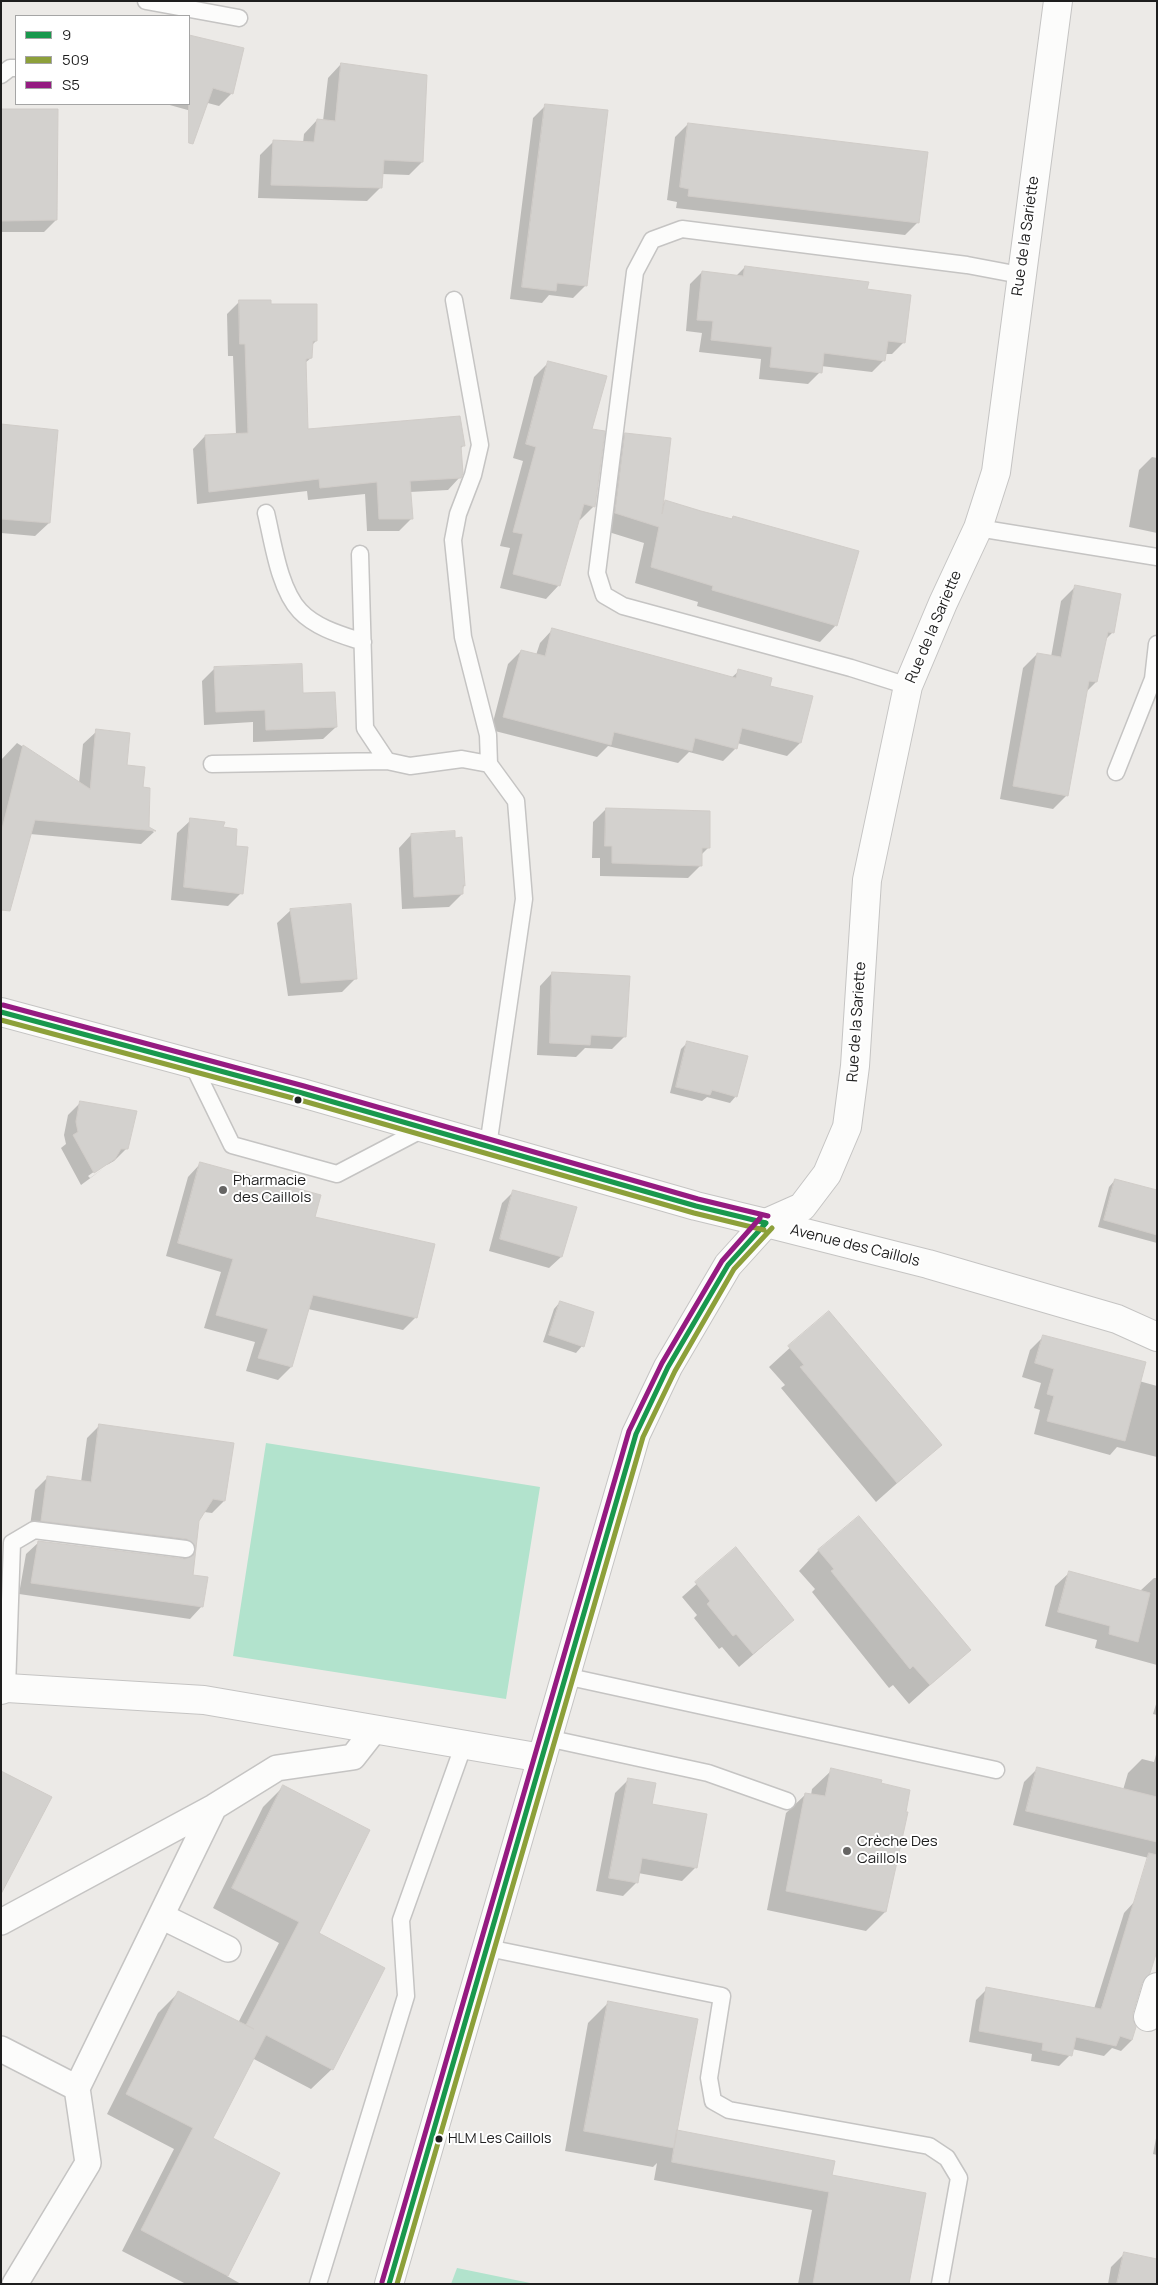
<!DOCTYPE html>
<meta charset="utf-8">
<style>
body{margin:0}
#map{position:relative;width:1158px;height:2285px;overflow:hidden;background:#eceae7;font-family:Manrope,sans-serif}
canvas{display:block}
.frame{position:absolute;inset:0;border:2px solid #1e1e1e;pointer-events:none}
.legend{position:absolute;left:15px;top:15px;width:175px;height:90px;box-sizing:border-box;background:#fff;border:1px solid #a5a5a5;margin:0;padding:6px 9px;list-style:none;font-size:15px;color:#1e1e1e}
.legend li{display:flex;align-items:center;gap:10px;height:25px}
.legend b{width:25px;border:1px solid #a5a5a5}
</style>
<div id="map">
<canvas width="1158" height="2285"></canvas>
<div class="frame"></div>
<ul class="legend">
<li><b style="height:6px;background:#19984d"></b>9</li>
<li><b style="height:6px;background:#8da03a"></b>509</li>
<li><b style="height:6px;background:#951b81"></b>S5</li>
</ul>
</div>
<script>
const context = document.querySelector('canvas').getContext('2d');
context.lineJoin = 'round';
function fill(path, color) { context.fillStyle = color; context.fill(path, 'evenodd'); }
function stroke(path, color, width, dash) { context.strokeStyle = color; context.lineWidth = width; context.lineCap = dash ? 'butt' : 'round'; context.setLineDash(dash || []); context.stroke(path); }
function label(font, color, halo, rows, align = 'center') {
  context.font = font + ' Manrope,sans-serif'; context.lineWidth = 4; context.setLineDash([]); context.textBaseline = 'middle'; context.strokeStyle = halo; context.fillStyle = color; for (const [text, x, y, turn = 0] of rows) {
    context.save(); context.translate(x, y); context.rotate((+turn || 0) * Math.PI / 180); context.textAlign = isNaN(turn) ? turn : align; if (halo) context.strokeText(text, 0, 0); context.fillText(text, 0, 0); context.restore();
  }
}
const pitch = new Path2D(`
 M 266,1443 L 540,1487 L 506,1699 L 233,1656 Z
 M 457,2268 L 535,2284 L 451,2284 Z`);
const shadow = new Path2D(`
 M 189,37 L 243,49 L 232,93 L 219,106 L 204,102 L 195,112 L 166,104 L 189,104 Z
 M 341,64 L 422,162 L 409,175 L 382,174 L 381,187 L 367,201 L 258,198 L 260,155 L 273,142 L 303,143 L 304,134 L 317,120 L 323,121 L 328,78 Z
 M 545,106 L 586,285 L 573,298 L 549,295 L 542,303 L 510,299 L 533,118 Z
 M 1,110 L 56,220 L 44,232 L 1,232 Z
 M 688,124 L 918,222 L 905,235 L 676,208 L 677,202 L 667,200 L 675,137 Z
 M 745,267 L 866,290 L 904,342 L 892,354 L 885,354 L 884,360 L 872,372 L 821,366 L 820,372 L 808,384 L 759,379 L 761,359 L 699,352 L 702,333 L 686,331 L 690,284 L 702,272 L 736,276 Z
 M 240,301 L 270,306 L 316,341 L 311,346 L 311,358 L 305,363 L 307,431 L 464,445 L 460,449 L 460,477 L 448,490 L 410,492 L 411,519 L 399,531 L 367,531 L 365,494 L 308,500 L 307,491 L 197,504 L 193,449 L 205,436 L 236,435 L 233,356 L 228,356 L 227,314 Z
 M 548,363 L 591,430 L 594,506 L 580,520 L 578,519 L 559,585 L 546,599 L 500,588 L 510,548 L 500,546 L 523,461 L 513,458 L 534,377 Z
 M 1,425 L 56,432 L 49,523 L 35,536 L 1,533 Z
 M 625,434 L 662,505 L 666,501 L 731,520 L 734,517 L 836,625 L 820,642 L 697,606 L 698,602 L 635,583 L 644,543 L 599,529 L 609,451 Z
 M 1152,457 L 1157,458 L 1157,533 L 1129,527 L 1139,470 Z
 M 1075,587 L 1113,632 L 1105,640 L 1096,682 L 1086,692 L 1067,795 L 1053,809 L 1000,799 L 1023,668 L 1037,654 L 1051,657 L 1061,601 Z
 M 552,630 L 731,678 L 739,671 L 769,687 L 811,697 L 800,743 L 787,756 L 737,743 L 736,748 L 723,761 L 689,752 L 678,763 L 608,746 L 597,757 L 491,730 L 508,664 L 521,651 L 536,655 L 540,643 Z
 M 215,668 L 302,694 L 336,727 L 323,739 L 253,742 L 253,722 L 204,725 L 202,681 Z
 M 97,731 L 141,788 L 148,828 L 154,832 L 141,844 L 30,834 L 1,890 L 1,760 L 17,743 L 79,783 L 83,744 Z
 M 606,809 L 709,847 L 701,855 L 701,865 L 688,878 L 600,876 L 600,858 L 592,858 L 593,822 Z
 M 191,820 L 222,828 L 241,893 L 228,906 L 171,900 L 177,833 Z
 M 411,835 L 464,885 L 462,894 L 449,907 L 402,909 L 399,848 Z
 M 291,910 L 356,978 L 342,992 L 288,996 L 277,923 Z
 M 552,973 L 625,1036 L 612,1049 L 585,1048 L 576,1057 L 537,1055 L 540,986 Z
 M 688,1042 L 736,1096 L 730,1103 L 707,1097 L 702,1101 L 670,1093 L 681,1049 Z
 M 81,1102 L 127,1148 L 114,1161 L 107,1165 L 109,1161 L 88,1176 L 90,1178 L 104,1168 L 81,1185 L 61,1148 L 66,1144 L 64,1135 L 68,1115 Z
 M 200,1164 L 314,1218 L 416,1317 L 403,1330 L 308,1309 L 291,1367 L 278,1380 L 246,1371 L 255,1342 L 204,1328 L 221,1272 L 166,1256 L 188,1177 Z
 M 1115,1180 L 1157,1191 L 1157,1243 L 1098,1227 L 1109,1187 Z
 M 514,1191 L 561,1257 L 549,1268 L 489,1251 L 502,1203 Z
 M 560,1302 L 582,1346 L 576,1353 L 543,1342 L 554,1309 Z
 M 829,1312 L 940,1445 L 876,1502 L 781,1388 L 785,1385 L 769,1367 Z
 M 1044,1336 L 1139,1381 L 1157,1386 L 1157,1457 L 1117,1447 L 1110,1455 L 1034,1434 L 1040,1410 L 1034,1408 L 1041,1383 L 1022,1377 L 1030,1350 Z
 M 99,1426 L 224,1501 L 212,1513 L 204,1512 L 198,1521 L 192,1576 L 202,1606 L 190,1619 L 19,1594 L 26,1554 L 39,1542 L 183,1560 L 183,1557 L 175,1551 L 29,1533 L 35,1490 L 47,1478 L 81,1482 L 87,1438 Z
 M 859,1518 L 969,1650 L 909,1704 L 893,1685 L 889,1688 L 812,1592 L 815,1589 L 799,1571 L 818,1551 Z
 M 736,1549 L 793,1620 L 739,1667 L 722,1647 L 719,1649 L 694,1618 L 697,1615 L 682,1597 Z
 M 1069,1573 L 1140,1591 L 1154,1578 L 1157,1578 L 1157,1665 L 1095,1648 L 1097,1640 L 1045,1626 L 1055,1586 Z
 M 1157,1701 L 1157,1715 L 1153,1714 Z
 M 1157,1751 L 1157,1860 L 1013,1825 L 1024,1782 L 1038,1768 L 1123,1790 L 1128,1773 L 1142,1759 L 1154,1762 Z
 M 832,1770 L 880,1784 L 905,1813 L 885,1912 L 866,1931 L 767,1910 L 786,1813 L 806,1794 L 811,1795 L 812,1789 Z
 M 629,1779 L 651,1805 L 695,1868 L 682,1881 L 638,1873 L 636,1883 L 623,1896 L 596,1891 L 615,1793 Z
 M 283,1787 L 317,1933 L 332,2069 L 311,2089 L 252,2058 L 211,2139 L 278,2174 L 227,2276 L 241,2284 L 186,2284 L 122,2251 L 174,2149 L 107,2114 L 158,2013 L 178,1993 L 238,2023 L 279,1943 L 213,1908 L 263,1807 Z
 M 1135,1901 L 1141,1982 L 1132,2012 L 1131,2020 L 1135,2027 L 1132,2040 L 1121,2051 L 1112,2048 L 1104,2056 L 1072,2049 L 1070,2055 L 1059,2066 L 1031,2061 L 1032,2054 L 969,2042 L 976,2000 L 987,1989 L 1094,2009 L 1124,1913 Z
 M 608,2003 L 675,2134 L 831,2176 L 908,2284 L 798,2284 L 812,2210 L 654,2180 L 657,2163 L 653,2167 L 565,2151 L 588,2023 Z
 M 1157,2133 L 1157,2155 L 1153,2154 Z
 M 1125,2253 L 1157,2284 L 1108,2284 L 1111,2267 Z`);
const building = new Path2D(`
 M 189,35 L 244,48 L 233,94 L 213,88 L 193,144 L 189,143 Z
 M 341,63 L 427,75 L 423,162 L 384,160 L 382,188 L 271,185 L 273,140 L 314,142 L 317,119 L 335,121 Z
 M 545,104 L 608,110 L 587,286 L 557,283 L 556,291 L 522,287 Z
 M 1,109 L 58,109 L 57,220 L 1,221 Z
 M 688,123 L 928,152 L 919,223 L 688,196 L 689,189 L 680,187 Z
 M 745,266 L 869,282 L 867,289 L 911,295 L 905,343 L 888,341 L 885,361 L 824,353 L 822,373 L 770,367 L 772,347 L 711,340 L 713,321 L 697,320 L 702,271 L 743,276 Z
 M 239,300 L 271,300 L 271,304 L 317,304 L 317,341 L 313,341 L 312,358 L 306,359 L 308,429 L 460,416 L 465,446 L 461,446 L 463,473 L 461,478 L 410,481 L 413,519 L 379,519 L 377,482 L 320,488 L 319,479 L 209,492 L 205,435 L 248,433 L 245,344 L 240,344 Z
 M 548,361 L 607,376 L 592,429 L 605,431 L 595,507 L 584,504 L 560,586 L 513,574 L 523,534 L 513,532 L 536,447 L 526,444 Z
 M 1,424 L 58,430 L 50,523 L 1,519 Z
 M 625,433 L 671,438 L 662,514 L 665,500 L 701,511 L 732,519 L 733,516 L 859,551 L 837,626 L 712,590 L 713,586 L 651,567 L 659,527 L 615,513 Z
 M 1075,585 L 1121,594 L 1114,633 L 1108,632 L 1097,682 L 1089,681 L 1068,796 L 1013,786 L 1037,653 L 1061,657 Z
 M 552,628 L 736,678 L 738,669 L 757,674 L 772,678 L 770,686 L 813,696 L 801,743 L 742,728 L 737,749 L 695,738 L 692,751 L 614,732 L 611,745 L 503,717 L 521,650 L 545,656 Z
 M 302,664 L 303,693 L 335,692 L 337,727 L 266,730 L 265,710 L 216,712 L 214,667 Z
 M 96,729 L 130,733 L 127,765 L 145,767 L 143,787 L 150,788 L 149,827 L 156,831 L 35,820 L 10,911 L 1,910 L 1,833 L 23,745 L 90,789 Z
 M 606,808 L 710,811 L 710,848 L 702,848 L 702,866 L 612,863 L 612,846 L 605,846 Z
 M 190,818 L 225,822 L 223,827 L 237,829 L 236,846 L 248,847 L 243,894 L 184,887 Z
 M 455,831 L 455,838 L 462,837 L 465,886 L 463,885 L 463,894 L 414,897 L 411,834 Z
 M 351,904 L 357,979 L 301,983 L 290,909 Z
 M 552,972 L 630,976 L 626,1037 L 591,1035 L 590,1045 L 550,1043 Z
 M 687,1041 L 748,1056 L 737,1097 L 712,1090 L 710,1095 L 676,1087 Z
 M 80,1101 L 137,1111 L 128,1149 L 121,1149 L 115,1159 L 94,1173 L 73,1135 L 78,1132 L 76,1122 Z
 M 200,1162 L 321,1195 L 315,1217 L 435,1244 L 417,1318 L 313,1295 L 292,1367 L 258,1358 L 268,1329 L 216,1315 L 233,1259 L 178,1243 Z
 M 1115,1179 L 1157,1190 L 1157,1235 L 1104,1220 Z
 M 513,1190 L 577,1207 L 562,1257 L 500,1239 Z
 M 560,1301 L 594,1312 L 584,1347 L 549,1335 Z
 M 829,1311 L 942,1445 L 897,1483 L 800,1367 L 804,1365 L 788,1346 Z
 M 1043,1335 L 1146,1362 L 1125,1441 L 1047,1421 L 1054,1396 L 1047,1394 L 1054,1369 L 1035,1363 Z
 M 99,1424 L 234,1443 L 225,1501 L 213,1499 L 199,1521 L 193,1575 L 208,1577 L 203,1607 L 31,1583 L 38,1541 L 185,1559 L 194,1555 L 195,1545 L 187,1539 L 41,1521 L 47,1476 L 91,1482 Z
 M 859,1516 L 971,1650 L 930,1685 L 913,1666 L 910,1669 L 831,1571 L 834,1569 L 818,1550 Z
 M 736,1547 L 794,1620 L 753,1654 L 736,1634 L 733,1636 L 707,1604 L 710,1601 L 695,1582 Z
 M 1069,1571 L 1150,1593 L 1138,1642 L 1109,1634 L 1110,1626 L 1058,1612 Z
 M 1037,1767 L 1157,1797 L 1157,1842 L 1026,1811 Z
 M 831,1768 L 882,1780 L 881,1783 L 910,1790 L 906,1812 L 908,1812 L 886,1912 L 786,1891 L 805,1793 L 825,1796 Z
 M 1,1771 L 52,1797 L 1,1894 Z
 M 628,1778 L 656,1783 L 652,1804 L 707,1814 L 697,1868 L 642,1858 L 638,1883 L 609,1878 Z
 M 283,1785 L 370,1830 L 319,1933 L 385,1968 L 333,2070 L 266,2035 L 213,2138 L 280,2173 L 228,2276 L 141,2230 L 193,2128 L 126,2094 L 178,1991 L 254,2029 L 246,2025 L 299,1922 L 232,1888 Z
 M 1149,1853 L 1157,1855 L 1157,1951 L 1150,1973 L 1142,1983 L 1133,2013 L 1133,2020 L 1136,2027 L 1132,2040 L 1120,2036 L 1116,2046 L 1076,2037 L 1072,2056 L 1042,2050 L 1043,2043 L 979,2031 L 986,1987 L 1101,2009 Z
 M 608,2001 L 698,2019 L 674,2148 L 584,2131 Z
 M 677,2130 L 835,2161 L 832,2175 L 926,2193 L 909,2284 L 813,2284 L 829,2192 L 672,2162 Z
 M 1124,2252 L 1157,2259 L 1157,2284 L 1117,2284 Z`);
const service = new Path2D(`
 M 146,1 L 239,18
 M 1,75 L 10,68 L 16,68
 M 454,300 L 480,445 L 473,475 L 458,514 L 453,540 L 463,637 L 488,735 L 489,764
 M 266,513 C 273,542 279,589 300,611 C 316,628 342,635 363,642
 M 978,528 L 1157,557
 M 360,554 L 365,728 L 387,761 L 410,766 L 462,759 L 489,764 L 516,801 L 524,899 L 488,1146
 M 908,686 L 851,668 L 623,606 L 604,595 L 597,573 L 635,272 L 652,240 L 682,229 L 967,265 L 1020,275
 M 212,764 L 387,761
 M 1116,772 L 1153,679 L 1157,644
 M 192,1063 L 232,1145 L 337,1174 L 423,1129
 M 565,1676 L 996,1770
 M 7,1688 L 12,1543 L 34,1530 L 186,1549
 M 547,1738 L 708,1773 L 787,1801
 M 488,1948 L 722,1996 L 709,2078 L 713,2101 L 729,2110 L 929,2146 L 947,2158 L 959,2178 L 940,2284
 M 318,2284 L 406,1996 L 401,1920 L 464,1744`);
const pedestrian = new Path2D(`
 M 161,1916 L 228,1949
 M 1,1922 L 214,1807 L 277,1768 L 353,1757 L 375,1729
 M 1,2049 L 77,2088
 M 15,2284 L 88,2163 L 77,2088 L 214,1807`);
const minor = new Path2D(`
 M 766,1223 L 802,1207 L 827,1174 L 847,1127 L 855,1066 L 867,880 L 908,686 L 943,603 L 978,528 L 996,472 L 1058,1
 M 766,1223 L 928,1264 L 1117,1319 L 1157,1337
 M 1,1690 L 7,1688 L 204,1700 L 542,1758
 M 1148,2017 L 1157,1987`);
const tertiary = new Path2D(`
 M 1,1012 L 302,1093 L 696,1206 L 766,1223 L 728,1265 L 668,1367 L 636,1434 L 389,2284`);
const bus1 = new Path2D(`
 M 1,1012 L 302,1093 L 696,1206 L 766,1223
 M 389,2284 L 636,1434 L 668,1367 L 728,1265 L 766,1223`);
const bus2 = new Path2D(`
 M 1,1020 L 300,1100 L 694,1213 L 764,1230
 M 397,2284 L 643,1437 L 675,1371 L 734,1269 L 772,1228`);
const bus3 = new Path2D(`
 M 3,1005 L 304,1086 L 698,1199 L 768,1216
 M 382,2282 L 629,1431 L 662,1363 L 722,1261 L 760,1218`);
const markers = [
 [298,1100,4.5,"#1e1e1e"],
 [223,1190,5,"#666564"],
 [847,1851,5,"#666564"],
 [439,2139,4.5,"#1e1e1e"]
];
const busNames = [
 ["HLM Les Caillols",448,2139]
];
const streetNames = [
 ["Rue de la Sariette",1026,236,-82],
 ["Rue de la Sariette",934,627,-67],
 ["Rue de la Sariette",857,1022,-86],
 ["Avenue des Caillols",855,1246,14]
];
const poiNames = [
 ["Pharmacie",233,1181],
 ["des Caillols",233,1198],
 ["Crèche Des",857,1842],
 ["Caillols",857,1859]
];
fill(pitch, '#b2e3cd');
fill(shadow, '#0003');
fill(building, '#d3d1ce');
stroke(building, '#d0ccc8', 1);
stroke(service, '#c5c4c3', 19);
stroke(pedestrian, '#c5c4c3', 28);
stroke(minor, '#c5c4c3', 30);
stroke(tertiary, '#c5c4c3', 30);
stroke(service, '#fcfcfb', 16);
stroke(pedestrian, '#fcfcfb', 25);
stroke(minor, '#fcfcfb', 28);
stroke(tertiary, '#fcfcfb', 28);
stroke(bus1, '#19984d', 5);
stroke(bus2, '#8da03a', 5);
stroke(bus3, '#951b81', 5);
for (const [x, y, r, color] of markers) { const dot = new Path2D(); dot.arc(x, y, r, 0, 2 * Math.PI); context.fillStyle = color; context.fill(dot); stroke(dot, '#fff', 2); }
label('14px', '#1e1e1e', '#fff', busNames, 'left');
label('15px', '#1e1e1e', '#fff', streetNames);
label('15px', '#1e1e1e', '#fff', poiNames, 'left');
</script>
